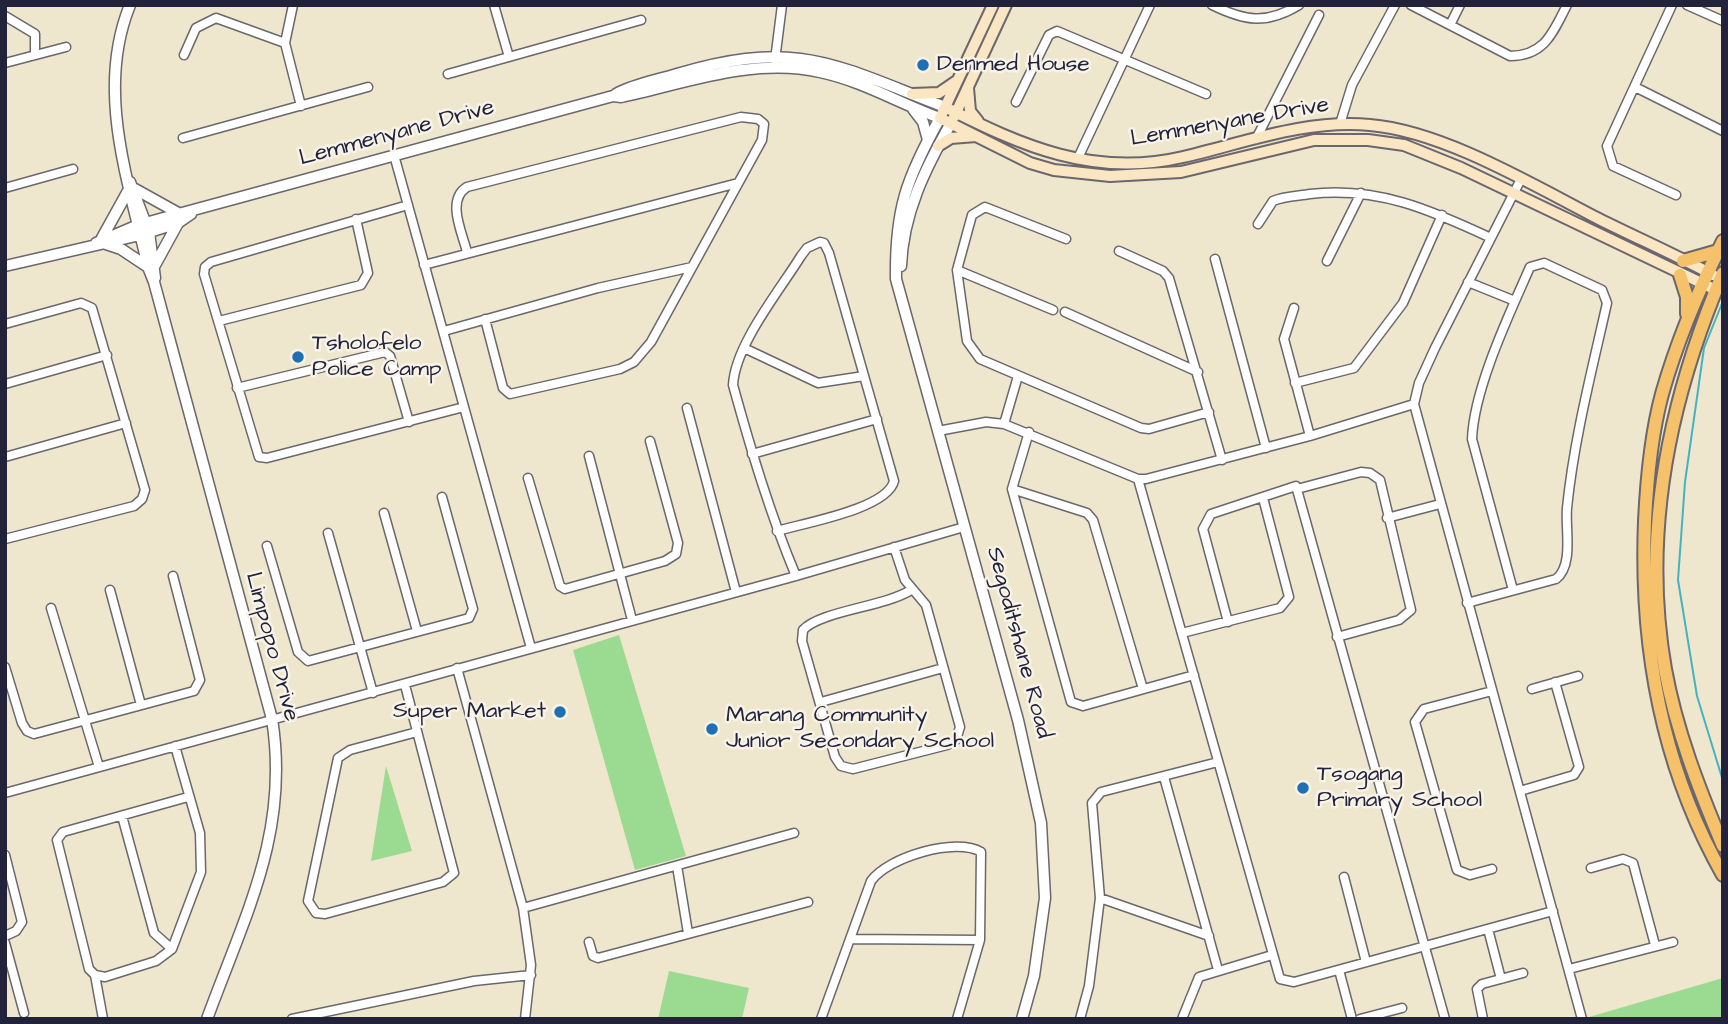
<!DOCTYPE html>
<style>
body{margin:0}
#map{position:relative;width:1728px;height:1024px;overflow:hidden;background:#efe7cd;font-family:"Architects Daughter",sans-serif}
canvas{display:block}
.frame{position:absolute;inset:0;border:7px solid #22223b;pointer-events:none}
</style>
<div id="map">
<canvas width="1728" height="1024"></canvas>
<div class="frame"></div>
</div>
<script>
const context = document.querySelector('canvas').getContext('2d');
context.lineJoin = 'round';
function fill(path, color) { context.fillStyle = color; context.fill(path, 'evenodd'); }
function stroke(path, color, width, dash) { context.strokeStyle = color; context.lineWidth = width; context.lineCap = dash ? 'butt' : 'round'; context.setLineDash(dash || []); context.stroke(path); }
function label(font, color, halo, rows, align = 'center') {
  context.font = font + ' "Architects Daughter",sans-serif'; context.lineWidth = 5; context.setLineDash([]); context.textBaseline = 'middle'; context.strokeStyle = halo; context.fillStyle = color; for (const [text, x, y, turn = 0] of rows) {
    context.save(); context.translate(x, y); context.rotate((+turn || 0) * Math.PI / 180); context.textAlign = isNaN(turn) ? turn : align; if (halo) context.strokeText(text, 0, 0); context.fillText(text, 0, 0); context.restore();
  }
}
const green = new Path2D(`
 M 619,635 L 686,856 L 635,870 L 573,650 Z
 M 386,766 L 412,851 L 371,861 Z
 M 669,971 L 749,988 L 742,1019 L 658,1019 Z
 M 1723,978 L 1723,1019 L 1589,1019 L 1589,1017 Z`);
const stream = new Path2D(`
 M 1723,301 L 1704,348 L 1685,482 L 1678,580 L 1697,696 L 1723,781`);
const minor = new Path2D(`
 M 293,5 L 285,43 L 301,106
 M 494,5 L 509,57
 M 1212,5 C 1245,21 1266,25 1299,5
 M 1411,5 L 1510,56 C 1545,56 1553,32 1567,5
 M 1672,5 L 1607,146 L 1613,166 L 1676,195
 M 1687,5 L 1723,21
 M 5,16 L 35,34 L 35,55
 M 1450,25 L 1460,5
 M 184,55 L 196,28 L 216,18 L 285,43
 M 775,60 L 782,5
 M 5,63 L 66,47
 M 448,74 L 641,20
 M 1635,87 L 1723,131
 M 1016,102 L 1049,35 L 1057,31 L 1206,94
 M 1340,124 L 1352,85 L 1395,5
 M 183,138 L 368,87
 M 1256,139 L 1319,15
 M 394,155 L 531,648
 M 1078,158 L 1150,5
 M 1521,179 L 1435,348 L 1419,383 L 1414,404 L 1582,1019
 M 5,188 L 73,169
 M 408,205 L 211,262 L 205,267 L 204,274 L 259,457 L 267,458 L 464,407
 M 1258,224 L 1273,201 C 1284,196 1298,196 1310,194 C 1377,186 1431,210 1491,238
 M 1066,239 L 985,207 L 972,215 L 957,270 L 967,341 L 980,359 L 1141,428 L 1149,429 L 1209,412
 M 1119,251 L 1163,271 L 1169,278 L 1222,460
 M 467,252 C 462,232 446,200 467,187 L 741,117 L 758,119 L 764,124 L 762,140 L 651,342 L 634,362 L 620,369 L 510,394 L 503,388 L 485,319
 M 1215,259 L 1266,448
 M 1327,261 L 1361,193
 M 424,265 L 738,183
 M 957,270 L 1053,310
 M 1468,282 L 1515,301
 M 1294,308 L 1284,339 L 1310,436
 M 1065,312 L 1198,372
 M 219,321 L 361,285 L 368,273 L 356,219
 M 5,324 L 81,303 L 92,308 L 145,490 L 142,499 L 134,506 L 5,539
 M 444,331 L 598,288 L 692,267
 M 744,348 L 818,383 L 864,376
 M 1295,383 L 1354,368 L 1403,303 L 1442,215
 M 5,384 L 107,355
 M 237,388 L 385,352 L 390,356 L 409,422
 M 687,408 L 736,592
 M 1004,424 L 1018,376
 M 938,431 L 986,422 L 1004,424 L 1138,479 L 1146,479 L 1310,436 L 1414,404
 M 1029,432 L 1012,489 L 1071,702 L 1083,706 L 1194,675
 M 752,454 L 877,419
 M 589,456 L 632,620
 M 5,457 L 126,423
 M 528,478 L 560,586 L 565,589 L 665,561 L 676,554 L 678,543 L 650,441
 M 1138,479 L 1280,979 L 1294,982 L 1553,911
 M 1012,489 L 1087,513 L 1093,520 L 1143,689
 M 1297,489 L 1361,472 L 1370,473 L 1380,480 L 1411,610 L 1399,620 L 1337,637
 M 384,513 L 417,631
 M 1387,518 L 1440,504
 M 777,531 C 804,523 887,509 894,481 L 829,253 L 824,243 L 820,242 L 807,248 L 801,256 C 780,290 735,345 733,385 C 751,450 770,514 796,576
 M 328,533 L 373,693
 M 267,546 L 298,652 L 308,661 L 469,618 L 473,609 L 442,497
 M 894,547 L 905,580 L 926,605 L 960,727 L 956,740 L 947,745 L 853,769 L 841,766 L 835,757 L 802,641 L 803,630 C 820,611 884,607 911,590
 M 110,590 L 141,705
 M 1467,603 L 1556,579 C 1574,565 1565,529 1567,508 C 1574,439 1592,370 1607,303 L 1602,290 L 1544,263 L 1530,267 C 1509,315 1474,388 1472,439 L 1513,590
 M 51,608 L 99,767
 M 1228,622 L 1203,529 L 1211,514 L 1296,486 L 1445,1019
 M 1182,633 L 1280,608 L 1289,597 L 1263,498
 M 5,667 L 22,723 L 27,731 L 34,734 L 194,691 L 200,680 L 173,576
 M 457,668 L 523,908 L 531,965 L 525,1019
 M 405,685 L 454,873 L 443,882 L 325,914 L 316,913 L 308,901 L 338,758 L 350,750 L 417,732
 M 1532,689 L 1578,676
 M 1492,691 L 1424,709 L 1415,722 L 1457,870 L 1470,875 L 1492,869
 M 821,702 L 943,668
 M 1164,777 L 1218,970
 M 1520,791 L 1574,775 L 1579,767 L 1555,682
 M 5,793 L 796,576 L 964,527
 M 122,816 L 154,933 L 172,949
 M 5,855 L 22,922 L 16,931 L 5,936
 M 677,866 L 688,933
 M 1591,868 L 1623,859 L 1633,863 L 1655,945
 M 1344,877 L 1366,962
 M 1100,898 L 1209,936
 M 523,908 L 794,833
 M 1488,929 L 1501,979
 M 850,939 L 980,940
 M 589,942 L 593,956 L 598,958 L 808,902
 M 5,943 L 24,1013
 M 1569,969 L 1673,942
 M 1339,970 L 1352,1019
 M 95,975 L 105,977 L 156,961 L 172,949 L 201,872 L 200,833 L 175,746
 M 103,1019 L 95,975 L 89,969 L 57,840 L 63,832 L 188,797
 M 292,1019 L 474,981 L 531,975
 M 821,1019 L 871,881 C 888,857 956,837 981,852 L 980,940 L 957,1019
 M 1080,1019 L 1089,986 L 1100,898 L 1092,803 L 1101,792 L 1218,762
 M 1182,1019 L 1199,977 L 1272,955
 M 1360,1019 L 1402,1008
 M 1483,1019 L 1477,989 L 1482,984 L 1523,973`);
const tertiary = new Path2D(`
 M 130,5 C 95,91 129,182 148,267 L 154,282 L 272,719 C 290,832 245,915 207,1019
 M 616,94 C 634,84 658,80 677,74 C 798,38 835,65 945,107
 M 913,109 L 923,122 L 928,140
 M 130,182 L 149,232 L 155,278
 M 135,189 L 180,214
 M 102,238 L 128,191
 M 96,243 L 138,225 L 613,96 L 621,97 C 686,83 753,57 820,72 C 863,81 900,104 940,118 C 906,179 895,210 896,279 L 1018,720 L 1041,823 L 1045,898 L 1034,976 L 1022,1019
 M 106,244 L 121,249 L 148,267
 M 155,265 L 178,223
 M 5,266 L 140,235 L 178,223 L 191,214
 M 901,266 C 903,213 925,169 951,123`);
const secondary = new Path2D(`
 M 993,5 L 940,118 L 1030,163 L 1054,170 L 1110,176 L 1181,172 L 1314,140 L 1368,140 L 1404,145 L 1461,168 L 1716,290
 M 968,88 L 970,111 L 978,121
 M 912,94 L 939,93 L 955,82
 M 945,107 C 1022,146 1094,178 1183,157 C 1244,143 1305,119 1370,125 C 1443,131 1533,185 1599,219 C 1637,238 1676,255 1713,275
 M 954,117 L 1006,5
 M 938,146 L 951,138 L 976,136`);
const primary = new Path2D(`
 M 1723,241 C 1698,291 1677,341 1662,394 C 1651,435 1647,479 1645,521 C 1640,644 1661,766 1723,875
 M 1683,261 L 1718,251
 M 1723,273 C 1670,397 1641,533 1665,669 C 1676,730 1699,789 1723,846
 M 1680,275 L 1687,297 L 1687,314`);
const markers = [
 [923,65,7,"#1f6fb2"],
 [298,357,7,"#1f6fb2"],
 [560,712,7,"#1f6fb2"],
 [712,729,7,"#1f6fb2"],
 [1303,788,7,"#1f6fb2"]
];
const poiNames = [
 ["Denmed House",937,65],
 ["Tsholofelo",312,344],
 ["Police Camp",312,370],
 ["Super Market",546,712,"right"],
 ["Marang Community",726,716],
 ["Junior Secondary School",726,742],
 ["Tsogang",1317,775],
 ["Primary School",1317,801]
];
const streetNames = [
 ["Lemmenyane Drive",1230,123,-10],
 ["Lemmenyane Drive",397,134,-15],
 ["Segoditshane Road",1018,643,75],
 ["Limpopo Drive",271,647,75]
];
fill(green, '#9bdb91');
stroke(stream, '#45b2c1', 2);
stroke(minor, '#6a676e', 11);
stroke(tertiary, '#6a676e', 13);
stroke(secondary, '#6a676e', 14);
stroke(primary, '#6a676e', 16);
stroke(minor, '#fff', 8);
stroke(tertiary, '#fff', 10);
stroke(secondary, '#fbe6c4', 10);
stroke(primary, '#f5c16b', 12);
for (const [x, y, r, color] of markers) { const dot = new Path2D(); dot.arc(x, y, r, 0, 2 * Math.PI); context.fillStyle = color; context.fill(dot); stroke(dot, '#f7f3e8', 2.5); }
label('23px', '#22223b', '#f7f3e8', poiNames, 'left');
label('23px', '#22223b', '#f7f3e8', streetNames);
</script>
